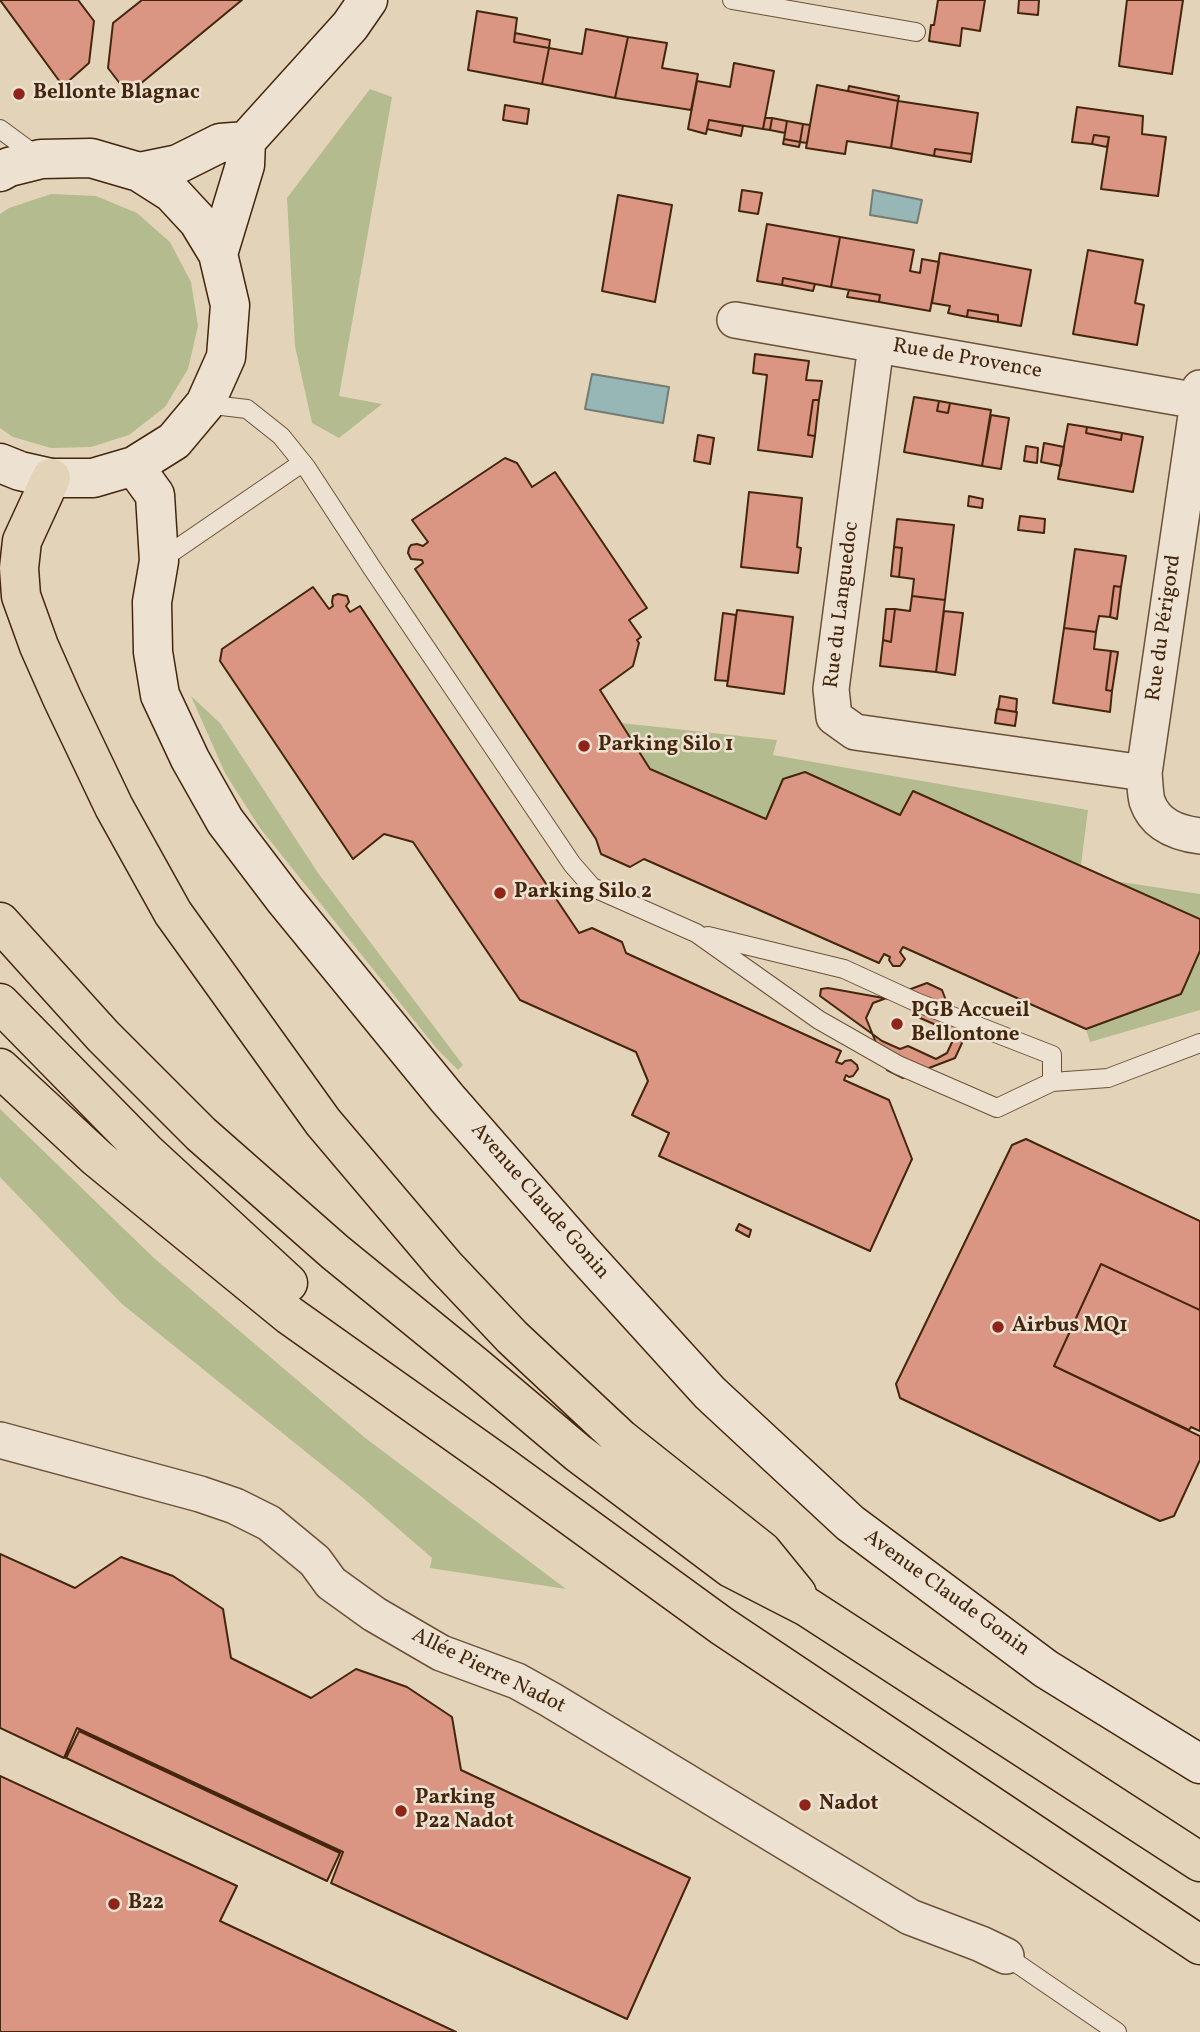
<!DOCTYPE html>
<meta charset="utf-8">
<style>
body{margin:0}
canvas{display:block;background:#e3d3b8}
</style>
<canvas width="1200" height="2032"></canvas>
<script>
const context = document.querySelector('canvas').getContext('2d');
context.lineJoin = 'round';
function fill(path, color) { context.fillStyle = color; context.fill(path, 'evenodd'); }
function stroke(path, color, width, dash) { context.strokeStyle = color; context.lineWidth = width; context.lineCap = dash ? 'butt' : 'round'; context.setLineDash(dash || []); context.stroke(path); }
function label(font, color, halo, rows, align = 'center') {
  context.font = font + ' Vollkorn,serif'; context.lineWidth = 5; context.setLineDash([]); context.textBaseline = 'middle'; context.strokeStyle = halo; context.fillStyle = color; for (const [text, x, y, turn = 0] of rows) {
    context.save(); context.translate(x, y); context.rotate((+turn || 0) * Math.PI / 180); context.textAlign = isNaN(turn) ? turn : align; if (halo) context.strokeText(text, 0, 0); context.fillText(text, 0, 0); context.restore();
  }
}
const green = new Path2D(`
 M 370,89 L 392,97 L 339,396 L 382,404 L 339,438 L 312,423 L 295,346 L 287,198 Z
 M 51,194 L 96,196 L 137,213 L 170,242 L 191,282 L 198,326 L 188,369 L 165,407 L 129,435 L 91,447 L 51,448 L 13,437 L 0,428 L 0,214 L 9,208 Z
 M 191,696 L 220,723 L 318,873 L 463,1065 L 458,1070 L 437,1049 L 260,828 L 225,773 Z
 M 621,723 L 777,740 L 773,755 L 1088,810 L 1081,865 L 914,791 L 900,815 L 805,772 L 783,779 L 766,819 L 650,769 Z
 M 1115,881 L 1200,894 L 1200,919 Z
 M 1200,951 L 1200,1010 L 1090,1042 L 1086,1029 L 1181,994 Z
 M 0,1109 L 154,1258 L 364,1437 L 566,1589 L 430,1568 L 432,1558 L 362,1497 L 122,1304 L 0,1177 Z`);
const water = new Path2D(`
 M 873,190 L 922,200 L 917,223 L 870,215 Z
 M 592,374 L 669,387 L 663,423 L 585,409 Z`);
const building = new Path2D(`
 M 0,0 L 78,0 L 94,21 L 89,63 L 63,86 Z
 M 142,0 L 242,0 L 128,94 L 108,68 L 113,23 Z
 M 938,0 L 985,0 L 980,31 L 962,28 L 960,46 L 929,41 L 931,25 L 934,25 Z
 M 1019,0 L 1039,0 L 1038,15 L 1018,13 Z
 M 1127,0 L 1183,0 L 1172,74 L 1119,66 Z
 M 477,11 L 517,18 L 514,42 L 549,48 L 542,84 L 468,70 Z
 M 586,29 L 628,37 L 615,98 L 542,84 L 549,48 L 582,54 Z
 M 515,33 L 550,40 L 549,48 L 514,42 Z
 M 628,37 L 667,43 L 662,68 L 698,74 L 691,110 L 615,98 Z
 M 734,63 L 774,71 L 763,129 L 709,120 L 706,134 L 688,129 L 697,81 L 730,87 Z
 M 817,85 L 898,101 L 891,148 L 847,141 L 845,154 L 806,148 Z
 M 849,86 L 899,96 L 898,101 L 848,91 Z
 M 898,101 L 978,113 L 972,154 L 935,149 L 934,156 L 891,148 Z
 M 505,105 L 529,109 L 527,124 L 503,120 Z
 M 1077,107 L 1143,116 L 1142,134 L 1166,137 L 1158,196 L 1101,189 L 1109,137 L 1094,135 L 1092,144 L 1072,142 Z
 M 765,118 L 772,118 L 770,130 L 763,129 Z
 M 772,118 L 787,121 L 785,133 L 770,130 Z
 M 709,120 L 743,126 L 741,136 L 707,129 Z
 M 787,121 L 803,124 L 800,142 L 784,139 Z
 M 803,124 L 810,125 L 807,143 L 800,142 Z
 M 1094,135 L 1109,137 L 1107,147 L 1092,144 Z
 M 784,139 L 800,142 L 799,147 L 783,144 Z
 M 935,149 L 972,154 L 971,162 L 934,156 Z
 M 742,190 L 762,193 L 758,214 L 739,211 Z
 M 618,195 L 672,205 L 655,302 L 602,291 Z
 M 767,224 L 840,237 L 831,287 L 783,278 L 782,285 L 757,281 Z
 M 840,237 L 914,250 L 910,271 L 920,273 L 922,259 L 939,262 L 930,311 L 879,302 L 880,295 L 831,287 Z
 M 1088,250 L 1143,260 L 1135,303 L 1144,305 L 1137,345 L 1073,334 Z
 M 940,253 L 1031,270 L 1021,326 L 998,322 L 998,315 L 968,310 L 967,317 L 948,313 L 950,306 L 932,303 Z
 M 783,278 L 815,284 L 813,291 L 782,285 Z
 M 849,290 L 880,295 L 879,302 L 847,297 Z
 M 968,310 L 998,315 L 998,322 L 967,317 Z
 M 755,354 L 809,361 L 806,380 L 822,381 L 819,400 L 813,400 L 808,435 L 815,436 L 812,457 L 758,450 L 767,375 L 753,373 Z
 M 914,397 L 939,401 L 937,411 L 948,413 L 950,403 L 991,410 L 982,466 L 904,452 Z
 M 813,400 L 819,400 L 815,436 L 808,435 Z
 M 939,401 L 950,403 L 948,413 L 937,411 Z
 M 991,415 L 1009,418 L 1001,469 L 982,466 Z
 M 1068,424 L 1087,427 L 1086,433 L 1121,440 L 1122,433 L 1143,437 L 1133,492 L 1058,479 Z
 M 1087,427 L 1122,433 L 1121,440 L 1086,433 Z
 M 698,435 L 714,438 L 710,464 L 694,461 Z
 M 1044,443 L 1064,447 L 1061,466 L 1041,462 Z
 M 1026,446 L 1038,448 L 1037,463 L 1024,461 Z
 M 505,458 L 517,463 L 532,487 L 555,472 L 647,608 L 629,620 L 641,637 L 637,640 L 639,643 L 633,666 L 600,690 L 650,769 L 766,819 L 783,779 L 805,772 L 900,815 L 913,791 L 1200,919 L 1200,951 L 1181,994 L 1086,1029 L 903,947 L 900,952 L 905,959 L 900,966 L 893,966 L 889,960 L 890,957 L 884,954 L 879,963 L 644,859 L 630,867 L 601,854 L 596,839 L 415,569 L 423,563 L 422,560 L 411,559 L 408,553 L 409,548 L 411,545 L 417,544 L 423,546 L 428,542 L 412,520 Z
 M 749,492 L 802,498 L 797,547 L 801,548 L 798,573 L 741,567 Z
 M 969,496 L 983,499 L 982,508 L 968,506 Z
 M 1020,516 L 1045,519 L 1044,533 L 1018,530 Z
 M 897,519 L 954,525 L 945,600 L 912,596 L 914,579 L 899,577 L 902,548 L 894,547 Z
 M 894,547 L 902,548 L 899,577 L 891,576 Z
 M 1075,549 L 1126,556 L 1121,587 L 1114,586 L 1110,617 L 1099,616 L 1096,632 L 1064,628 Z
 M 1114,586 L 1121,587 L 1117,619 L 1110,617 Z
 M 313,587 L 329,609 L 333,606 L 332,602 L 333,596 L 338,594 L 347,596 L 349,602 L 346,606 L 350,612 L 360,606 L 579,933 L 592,928 L 622,942 L 626,953 L 841,1051 L 836,1062 L 842,1064 L 845,1061 L 851,1060 L 857,1065 L 858,1069 L 853,1076 L 849,1077 L 846,1075 L 844,1080 L 889,1100 L 912,1159 L 870,1251 L 659,1156 L 669,1133 L 632,1115 L 648,1081 L 636,1052 L 520,1000 L 413,842 L 384,834 L 353,859 L 220,661 L 222,649 Z
 M 912,596 L 945,600 L 936,672 L 880,666 L 883,640 L 891,642 L 895,609 L 910,611 Z
 M 886,609 L 895,609 L 891,642 L 883,640 Z
 M 737,610 L 793,617 L 784,694 L 727,686 Z
 M 944,611 L 963,613 L 955,675 L 936,672 Z
 M 723,613 L 736,615 L 728,681 L 715,680 Z
 M 1064,628 L 1096,632 L 1094,649 L 1111,651 L 1106,690 L 1112,691 L 1110,712 L 1053,703 Z
 M 1111,651 L 1118,652 L 1112,691 L 1106,690 Z
 M 1000,696 L 1017,699 L 1016,712 L 998,709 Z
 M 997,709 L 1017,712 L 1015,726 L 995,723 Z
 M 927,983 L 942,990 L 962,1043 L 955,1058 L 903,1078 L 887,1070 L 866,1018 L 873,1003 Z
 M 828,988 L 900,1001 L 917,1009 L 920,1018 L 950,1031 L 953,1040 L 947,1053 L 936,1059 L 908,1046 L 900,1049 L 882,1041 L 820,996 L 821,989 Z
 M 1026,1139 L 1200,1221 L 1200,1310 L 1101,1264 L 1054,1366 L 1200,1436 L 1200,1460 L 1174,1516 L 1160,1521 L 900,1398 L 896,1384 L 916,1343 L 1012,1145 Z
 M 739,1224 L 751,1230 L 749,1237 L 736,1230 Z
 M 1101,1264 L 1200,1310 L 1200,1431 L 1191,1427 L 1189,1430 L 1054,1366 Z
 M 0,1554 L 75,1588 L 121,1557 L 173,1576 L 223,1609 L 231,1658 L 311,1698 L 356,1669 L 407,1687 L 452,1717 L 461,1770 L 690,1878 L 627,2019 L 331,1883 L 343,1852 L 77,1728 L 64,1758 L 0,1728 Z
 M 79,1731 L 340,1853 L 327,1881 L 66,1758 Z
 M 0,1776 L 237,1886 L 220,1921 L 456,2032 L 0,2032 Z`);
const lane = new Path2D(`
 M 732,0 L 916,32
 M 0,129 L 38,157
 M 205,404 L 247,409 L 281,436 L 306,467 L 372,568 L 572,864 L 592,887 L 696,933 L 819,1020 L 898,1065 L 997,1108 L 1052,1082 L 1108,1078 L 1200,1043
 M 159,561 L 302,463
 M 708,936 L 844,969 L 916,1002 L 1052,1055 L 1052,1082
 M 1006,1956 L 1117,2032`);
const street = new Path2D(`
 M 735,320 L 1198,401
 M 876,345 L 831,689 L 834,717 L 855,732 L 1144,773
 M 1200,388 L 1144,773 C 1145,782 1145,793 1147,801 C 1155,825 1177,833 1200,836
 M 0,1440 L 200,1494 L 235,1506 L 269,1523 L 315,1561 L 331,1583 L 374,1614 L 441,1653 L 517,1681 L 551,1700 L 910,1917 L 981,1944 L 1006,1956`);
const secondary = new Path2D(`
 M 0,172 L 9,167 L 41,159 L 91,158 L 139,172 L 172,193 L 198,221 L 218,254 L 230,305 L 226,357 L 205,404 L 174,441 L 134,466 L 93,478 L 51,478 L 20,471 L 0,463
 M 139,172 L 178,164 L 220,143 L 246,141
 M 218,254 L 245,165 L 246,141 L 350,26 L 368,0
 M 134,466 L 155,495 L 159,561 L 152,602 L 153,652 L 160,695 L 190,759 L 225,821 L 285,900 L 447,1098 L 581,1251 L 710,1393 L 850,1523 L 1046,1669 L 1200,1764`);
const highway = new Path2D(`
 M 51,478 L 22,541 L 19,568 L 21,596 L 39,646 L 62,698 L 114,807 L 173,913 L 323,1122 L 445,1266 L 512,1337 L 621,1439 L 762,1551 L 797,1594
 M 0,922 L 103,1036 L 201,1134 L 335,1252 L 475,1366 L 578,1453 L 731,1568 L 807,1607 L 1200,1862
 M 0,1003 L 147,1153 L 288,1283
 M 0,1068 L 97,1158 L 289,1315 L 502,1466 L 722,1626 L 1200,1945`);
const markers = [
 [19,94,7,"#8f2418"],
 [584,746,7,"#8f2418"],
 [500,893,7,"#8f2418"],
 [897,1024,7,"#8f2418"],
 [998,1327,7,"#8f2418"],
 [805,1805,7,"#8f2418"],
 [401,1811,7,"#8f2418"],
 [114,1904,7,"#8f2418"]
];
const poiNames = [
 ["Bellonte Blagnac",33,94],
 ["Parking Silo 1",598,746],
 ["Parking Silo 2",514,893],
 ["PGB Accueil",911,1012],
 ["Bellontone",911,1036],
 ["Airbus MQ1",1012,1327],
 ["Parking",415,1799],
 ["P22 Nadot",415,1823],
 ["Nadot",819,1805],
 ["B22",128,1904]
];
const streetNames = [
 ["Rue de Provence",967,360,10],
 ["Rue du Languedoc",843,605,-83],
 ["Rue du Périgord",1165,628,-82],
 ["Avenue Claude Gonin",539,1202,49],
 ["Avenue Claude Gonin",946,1594,36],
 ["Allée Pierre Nadot",488,1672,26]
];
fill(green, '#b4bc8f');
fill(water, '#97b6b6');
stroke(water, '#767c72', 2);
fill(building, '#db9583');
stroke(building, '#44260d', 2);
stroke(lane, '#6c5138', 20);
stroke(street, '#6c5138', 38);
stroke(secondary, '#44260d', 41);
stroke(highway, '#44260d', 41);
stroke(lane, '#ede2d1', 18);
stroke(street, '#ede2d1', 35);
stroke(secondary, '#ede2d1', 38);
stroke(highway, '#e3d3b8', 38);
for (const [x, y, r, color] of markers) { const dot = new Path2D(); dot.arc(x, y, r, 0, 2 * Math.PI); context.fillStyle = color; context.fill(dot); stroke(dot, '#ede2d1', 2.5); }
label('bold 21px', '#44260d', '#ede2d1', poiNames, 'left');
label('21px', '#44260d', '#ede2d1', streetNames);
</script>
